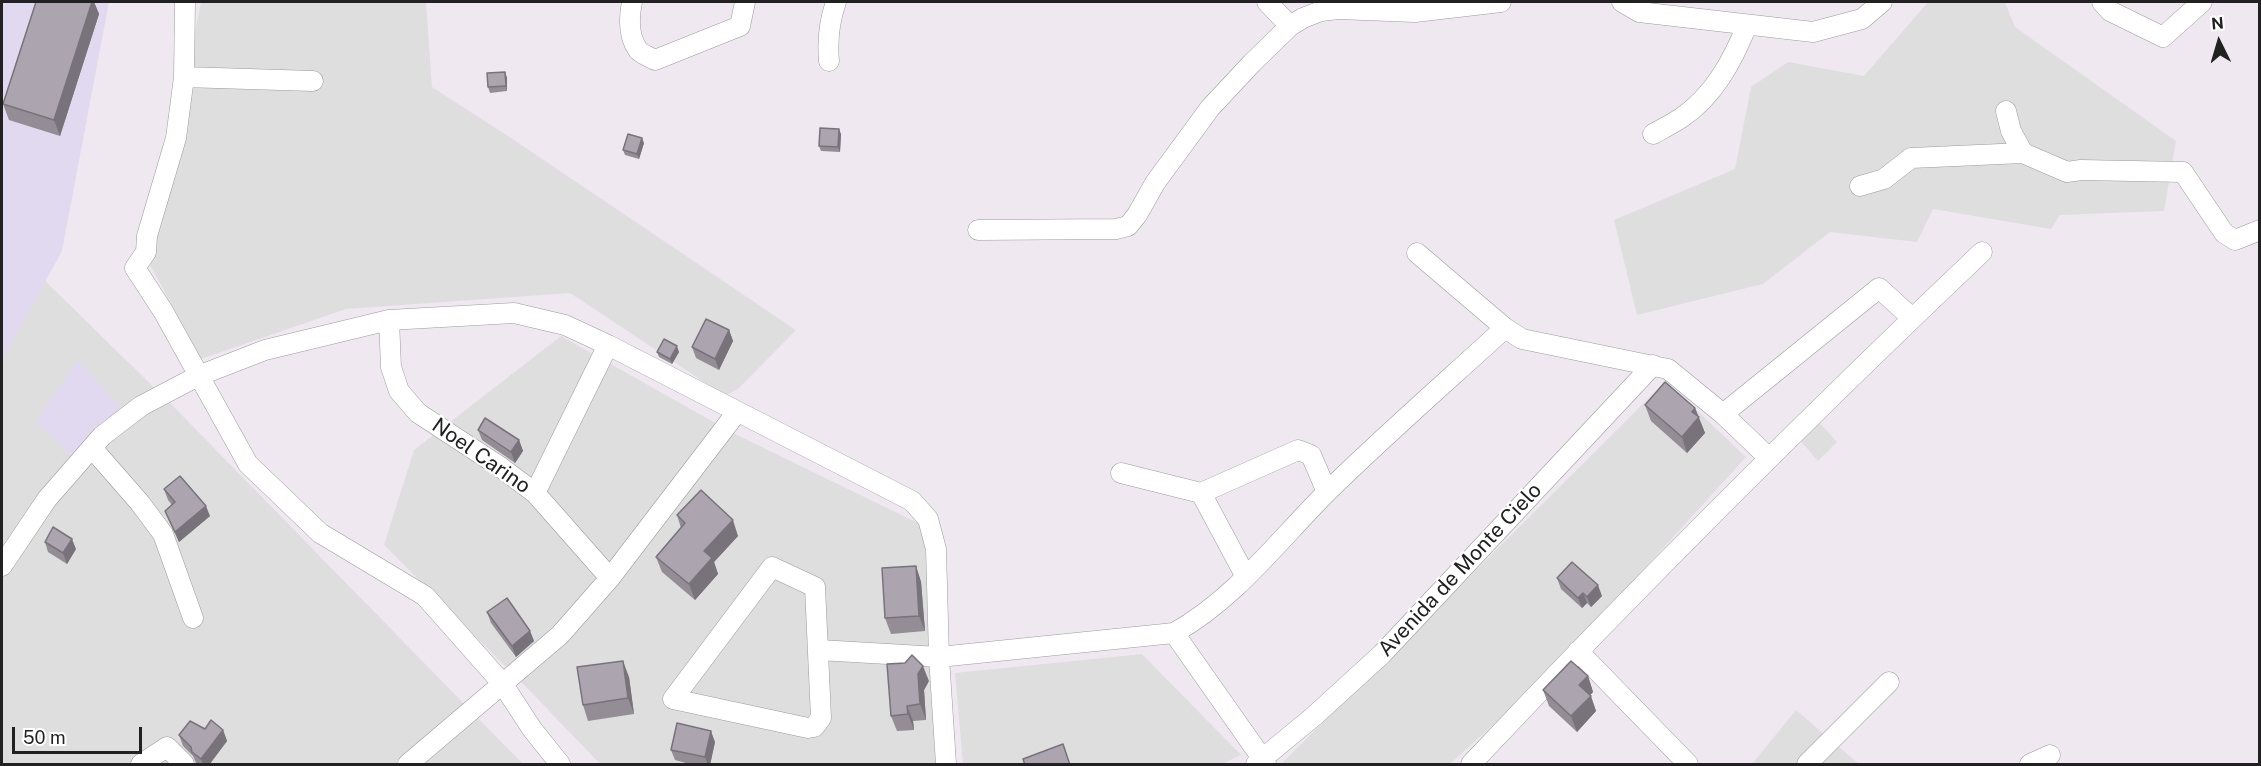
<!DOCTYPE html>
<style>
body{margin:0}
#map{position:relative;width:2261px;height:766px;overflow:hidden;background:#f0e8f1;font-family:"Public Sans",sans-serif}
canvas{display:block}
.frame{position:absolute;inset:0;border:3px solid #212121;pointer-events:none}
.north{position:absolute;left:2189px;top:12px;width:60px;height:60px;-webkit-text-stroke:4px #fff;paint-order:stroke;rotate:355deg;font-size:16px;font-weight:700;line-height:24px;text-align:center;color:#212121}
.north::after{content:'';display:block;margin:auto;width:21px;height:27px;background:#212121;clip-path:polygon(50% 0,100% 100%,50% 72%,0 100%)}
.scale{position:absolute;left:12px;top:727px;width:130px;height:27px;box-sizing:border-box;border:3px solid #212121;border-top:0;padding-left:8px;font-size:18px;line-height:21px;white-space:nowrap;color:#212121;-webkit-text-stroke:4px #fff;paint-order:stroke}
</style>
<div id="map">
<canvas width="2261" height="766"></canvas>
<div class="frame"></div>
<div class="north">N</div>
<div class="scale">50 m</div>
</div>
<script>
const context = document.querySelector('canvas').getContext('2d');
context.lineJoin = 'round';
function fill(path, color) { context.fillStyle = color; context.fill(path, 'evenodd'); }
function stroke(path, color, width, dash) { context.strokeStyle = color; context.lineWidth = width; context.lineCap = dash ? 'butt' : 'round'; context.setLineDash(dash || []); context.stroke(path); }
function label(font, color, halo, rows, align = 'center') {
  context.font = font + ' "Public Sans",sans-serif'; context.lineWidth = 4.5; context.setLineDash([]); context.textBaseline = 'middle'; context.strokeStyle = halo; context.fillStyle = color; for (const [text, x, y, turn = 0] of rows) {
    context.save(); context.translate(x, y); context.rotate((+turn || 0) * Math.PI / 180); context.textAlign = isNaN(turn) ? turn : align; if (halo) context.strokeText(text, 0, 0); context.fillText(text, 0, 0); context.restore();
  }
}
const residential = new Path2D(`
 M 201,2 L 426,2 L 432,87 L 511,138 L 796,330 L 738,389 L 725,396 L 570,293 L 346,309 L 201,359 L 149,263 Z
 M 1928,2 L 2005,2 L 2015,27 L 2176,141 L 2164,211 L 2060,215 L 2051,229 L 1933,209 L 1917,242 L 1830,232 L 1763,284 L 1637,315 L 1614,220 L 1735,169 L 1751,87 L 1788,62 L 1864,76 Z
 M 36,272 L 172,405 L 523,764 L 2,764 L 2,316 Z
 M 561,336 L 735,434 L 924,526 L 936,764 L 600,764 L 530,691 L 384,545 L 414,450 Z
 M 1666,381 L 1746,457 L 1548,675 L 1450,764 L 1281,764 Z
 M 1817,420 L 1837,442 L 1818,461 L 1797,437 Z
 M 1142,654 L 1241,755 L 1222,764 L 963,764 L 955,673 Z
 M 1796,710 L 1859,764 L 1752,764 Z`);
const commercial = new Path2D(`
 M 2,2 L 109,2 L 62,251 L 2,361 Z
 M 78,361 L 121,408 L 72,456 L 36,421 Z`);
const street = new Path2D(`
 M 185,2 L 184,77 L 176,138 L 147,236 L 146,252 L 135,268 L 163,311 L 248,464 L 320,533 L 425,596 L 502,683 L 532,729 L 560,764
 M 632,2 C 629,17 628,36 638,50 C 641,54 650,57 655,60 L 740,26 L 745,2
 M 1267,2 L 1290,26
 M 1622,2 L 1639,12 L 1813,32 L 1862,19 L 1882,2
 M 2102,2 L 2110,11 L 2163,37 L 2202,2
 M 829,61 C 827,39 829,22 836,2
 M 184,77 L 313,81
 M 2006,111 L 2011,131 L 2023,153
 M 1653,134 C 1662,129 1672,124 1681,118 C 1714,96 1733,60 1747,25
 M 1860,186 L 1884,179 L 1911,158 L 2023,153 L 2067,172 L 2081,170 L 2183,172 L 2224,233 L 2235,240 L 2260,230
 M 978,230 L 1116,229 L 1128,226 L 1137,215 L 1155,183 L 1210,108 L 1252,63 L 1290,26 L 1303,18 L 1321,11 L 1338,9 L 1415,12 L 1501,2
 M 1417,253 L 1505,328 L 1522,339 L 1668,369 L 1723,414 L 1769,458
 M 389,320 L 391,367 L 399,391 L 418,413 L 499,466 L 535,493 L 610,578
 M 1723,414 L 1879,288 L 1912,318
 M 92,448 L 140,503 L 163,534 L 193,618
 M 1121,473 L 1201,493 L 1298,450 L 1311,455 L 1327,492
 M 535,493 L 608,345
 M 1201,493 L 1246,577
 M 2,566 L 47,499 L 102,436 L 141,406 L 198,376 L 265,350 L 389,320 L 514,313 L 565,325 L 608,345 L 912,501 L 928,519 L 936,549 L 939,657 L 946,764
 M 772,567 L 815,587 L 821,718 L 814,727 L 808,728 L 673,699 Z
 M 1174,633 L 1266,764
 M 819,650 L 939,657 L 1174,633 C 1235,599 1278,541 1327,492 C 1384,436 1446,382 1505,328
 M 1578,651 L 1688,764
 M 141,764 L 167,747 L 184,764
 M 408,764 L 560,635 L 610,578 L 737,412
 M 1256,764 L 1313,717 L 1382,654 L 1653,365
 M 1471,764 C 1636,589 1807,418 1982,252
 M 1807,764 L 1889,682
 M 2030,764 L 2050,755`);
const wall = new Path2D(`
 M 36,2 L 94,2 L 99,14 L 60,136 L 9,120 L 3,104 Z
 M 505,72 L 507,78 L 507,91 L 490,93 L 488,87 Z
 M 841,134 L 840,152 L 821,151 L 819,146 Z
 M 644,143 L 639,159 L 625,155 L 623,150 Z
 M 729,330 L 733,341 L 719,370 L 696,358 L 692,347 Z
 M 657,352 L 679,352 L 672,364 L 659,357 Z
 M 1645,405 L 1695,408 L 1705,433 L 1687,453 L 1651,421 Z
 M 478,430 L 519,440 L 523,451 L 515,463 L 482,440 Z
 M 164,489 L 210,516 L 179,542 L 169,521 L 165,511 L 172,505 L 168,500 Z
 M 677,515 L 738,536 L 714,562 L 718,574 L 695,600 L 662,572 L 656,557 L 681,528 Z
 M 45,542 L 76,549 L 67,564 L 48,552 Z
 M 916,566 L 921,582 L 925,631 L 891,634 L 885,618 Z
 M 1557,578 L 1602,596 L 1591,607 L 1587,603 L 1582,608 L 1561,589 Z
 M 487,612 L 530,631 L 534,641 L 516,657 L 491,623 Z
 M 1588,676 L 1593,692 L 1590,695 L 1596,711 L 1577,732 L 1549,706 L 1543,690 Z
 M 629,677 L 634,714 L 588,721 L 583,705 Z
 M 929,681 L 924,690 L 926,720 L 913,721 L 914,730 L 897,731 L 891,716 Z
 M 205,729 L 223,730 L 227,741 L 209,765 L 198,765 L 196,763 L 193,756 L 183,746 L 179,735 Z
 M 715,742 L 710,765 L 693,765 L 675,760 L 671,750 Z`);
const shadedWall = new Path2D(`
 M 92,2 L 94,2 L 99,14 L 60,136 L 54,120 Z
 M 505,72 L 507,78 L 507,91 L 506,86 Z
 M 839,129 L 841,134 L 840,152 L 838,147 Z
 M 642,138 L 644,143 L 639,159 L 637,154 Z
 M 729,330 L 733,341 L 719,370 L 715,359 Z
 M 677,346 L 679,352 L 672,364 L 670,359 Z
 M 1695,408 L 1705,433 L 1687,453 L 1682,437 L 1692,412 Z
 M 519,440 L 523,451 L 515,463 L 511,452 Z
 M 206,506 L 210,516 L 179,542 L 175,532 Z
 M 733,520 L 738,536 L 714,562 L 718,574 L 695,600 L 689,584 L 704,551 Z
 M 72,539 L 76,549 L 67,564 L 63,553 Z
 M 916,566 L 921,582 L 925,631 L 919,616 Z
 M 1598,585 L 1602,596 L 1591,607 L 1587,597 Z
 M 1583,593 L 1587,603 L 1582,608 L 1578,598 Z
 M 530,631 L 534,641 L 516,657 L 512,646 Z
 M 623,661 L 629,677 L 634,714 L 628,698 Z
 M 923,666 L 929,681 L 924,690 L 926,720 L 920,704 L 918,674 Z
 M 1588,676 L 1593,692 L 1585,701 L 1579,685 Z
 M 1591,696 L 1596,711 L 1577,732 L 1571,716 Z
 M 907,706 L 913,721 L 914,730 L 908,714 Z
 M 223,730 L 227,741 L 209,765 L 203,765 L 201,759 Z
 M 711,731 L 715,742 L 710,765 L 708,765 L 705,757 Z`);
const building = new Path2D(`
 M 36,2 L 92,2 L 54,120 L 3,104 Z
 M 505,72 L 506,86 L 488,87 L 487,73 Z
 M 820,128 L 839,129 L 838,147 L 819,146 Z
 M 628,134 L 642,138 L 637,154 L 623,150 Z
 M 706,319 L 729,330 L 715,359 L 692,347 Z
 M 664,339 L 677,346 L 670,359 L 657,352 Z
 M 1665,382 L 1695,408 L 1692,412 L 1699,417 L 1682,437 L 1645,405 Z
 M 485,418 L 519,440 L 511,452 L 478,430 Z
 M 180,476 L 206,506 L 175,532 L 165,511 L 175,502 L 164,489 Z
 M 701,490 L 733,520 L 704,551 L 712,558 L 689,584 L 656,557 L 685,523 L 677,515 Z
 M 53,527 L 72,539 L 63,553 L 45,542 Z
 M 1572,562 L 1598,585 L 1587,597 L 1583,593 L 1578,598 L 1557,578 Z
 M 916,566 L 919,616 L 885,618 L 882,568 Z
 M 507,598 L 530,631 L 512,646 L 487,612 Z
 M 912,655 L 923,666 L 918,674 L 920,704 L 907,706 L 908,714 L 891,716 L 887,664 L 905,663 Z
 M 623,661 L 628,698 L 583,705 L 577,667 Z
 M 1571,661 L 1588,676 L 1579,685 L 1591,696 L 1571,716 L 1543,690 Z
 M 211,720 L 223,730 L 201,759 L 192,752 L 191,747 L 179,735 L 190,721 L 205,729 Z
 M 677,723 L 711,731 L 705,757 L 671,750 Z
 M 1063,744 L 1070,765 L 1025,765 L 1023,759 Z`);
const streetNames = [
 ["Noel Carino",481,456,35],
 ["Avenida de Monte Cielo",1460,570,-47]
];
fill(residential, '#dededf');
fill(commercial, '#e1d9f0');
stroke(street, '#9b9b9b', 21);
stroke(street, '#fff', 20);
fill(wall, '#948d96');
fill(shadedWall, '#78737a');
fill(building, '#aca4af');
stroke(building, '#78737a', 1.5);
label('21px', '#212121', '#fff', streetNames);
</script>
